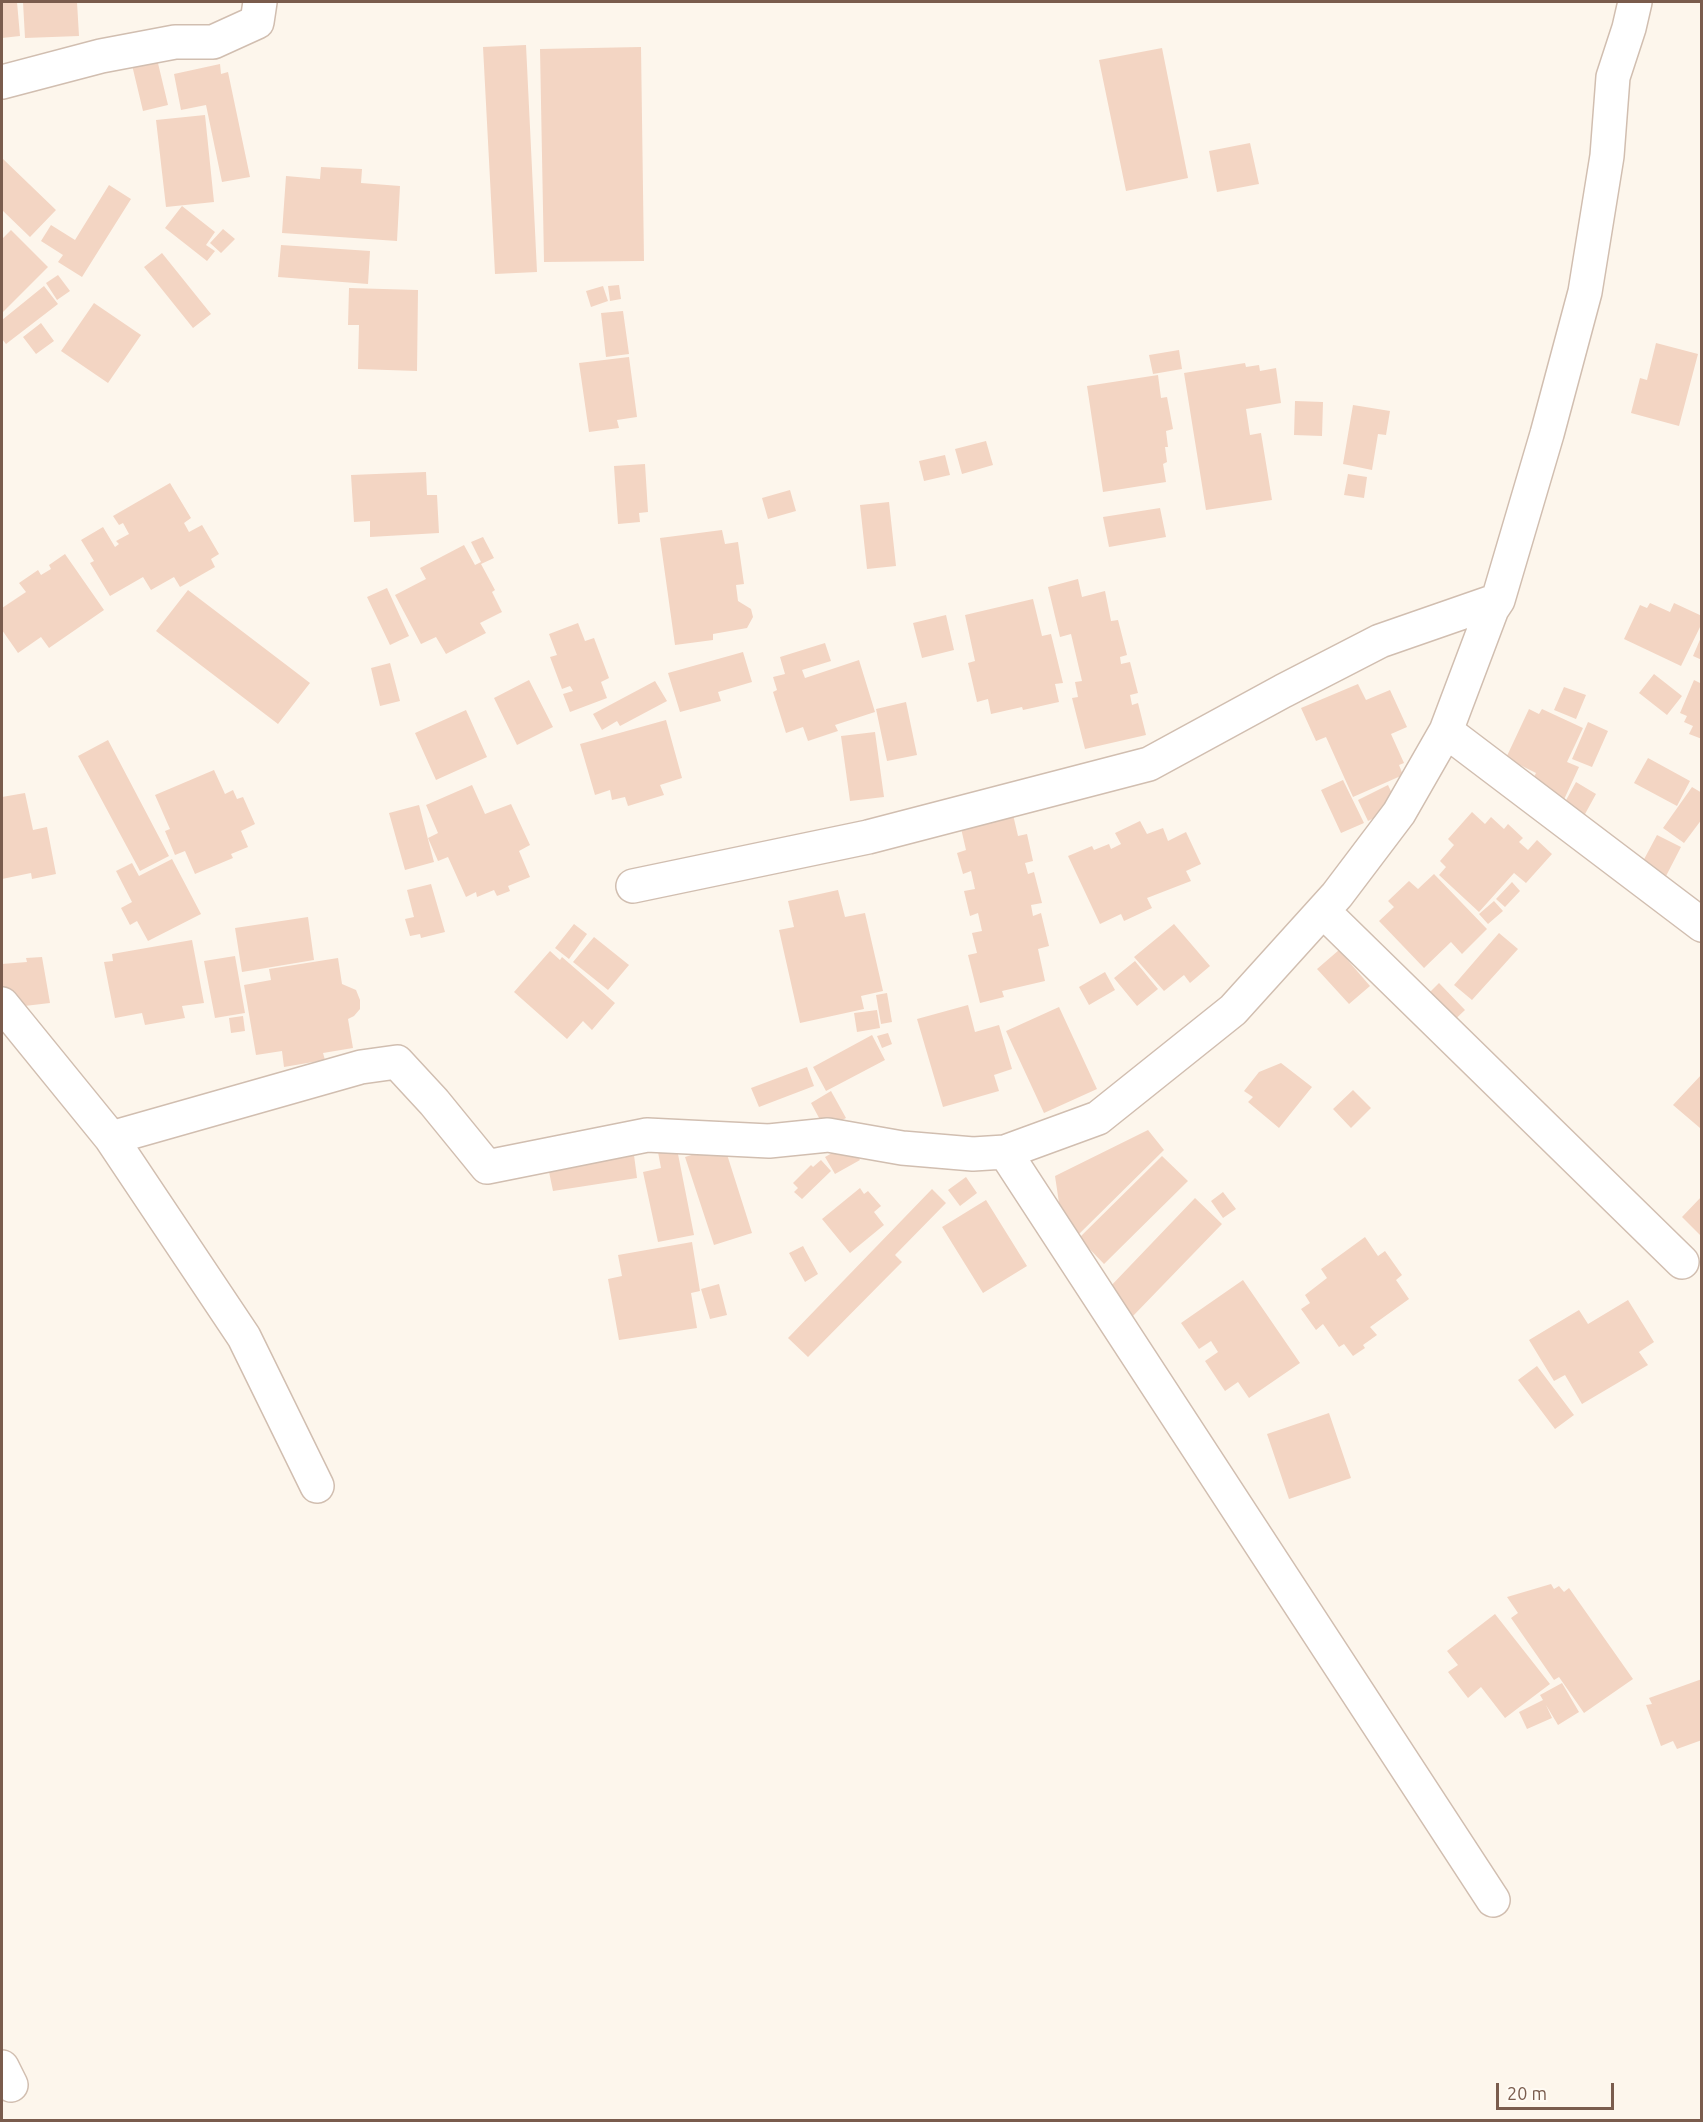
<!DOCTYPE html>
<style>
body{margin:0}
#map{position:relative;width:1703px;height:2122px;overflow:hidden;background:#fdf6ec;font-family:Ubuntu,sans-serif}
canvas{display:block}
.frame{position:absolute;inset:0;border:3px solid #7a5c4d;pointer-events:none}
.scale{position:absolute;left:1496px;top:2083px;width:118px;height:27px;box-sizing:border-box;border:3px solid #7a5c4d;border-top:0;padding-left:8px;font-size:18px;line-height:21px;white-space:nowrap;color:#7a5c4d;-webkit-text-stroke:4px #fffaf3;paint-order:stroke}
</style>
<div id="map">
<canvas width="1703" height="2122"></canvas>
<div class="frame"></div>
<div class="scale">20 m</div>
</div>
<script>
const context = document.querySelector('canvas').getContext('2d');
context.lineJoin = 'round';
function fill(path, color) { context.fillStyle = color; context.fill(path, 'evenodd'); }
function stroke(path, color, width, dash) { context.strokeStyle = color; context.lineWidth = width; context.lineCap = dash ? 'butt' : 'round'; context.setLineDash(dash || []); context.stroke(path); }
const building = new Path2D(`
 M 2,2 L 17,2 L 20,36 L 2,38 Z
 M 23,2 L 77,2 L 79,36 L 25,38 Z
 M 526,45 L 537,272 L 495,274 L 483,47 Z
 M 641,47 L 644,261 L 544,262 L 540,49 Z
 M 1162,48 L 1188,178 L 1126,191 L 1099,60 Z
 M 157,59 L 168,105 L 143,111 L 132,65 Z
 M 220,64 L 221,74 L 228,72 L 250,177 L 222,182 L 206,105 L 181,110 L 174,74 Z
 M 205,115 L 214,202 L 166,207 L 156,120 Z
 M 1250,143 L 1259,184 L 1217,192 L 1209,151 Z
 M 2,158 L 56,210 L 30,237 L 2,210 Z
 M 321,167 L 362,169 L 361,183 L 400,186 L 397,241 L 282,233 L 286,176 L 320,179 Z
 M 109,185 L 131,199 L 82,277 L 58,262 L 63,255 L 41,241 L 51,225 L 75,240 Z
 M 182,206 L 215,232 L 206,245 L 215,251 L 207,261 L 165,228 Z
 M 223,229 L 235,239 L 221,253 L 210,243 Z
 M 11,230 L 48,267 L 2,313 L 2,239 Z
 M 281,245 L 370,251 L 368,284 L 278,277 Z
 M 162,253 L 211,314 L 193,328 L 144,267 Z
 M 58,275 L 70,291 L 57,300 L 46,283 Z
 M 619,285 L 621,299 L 610,301 L 608,286 Z
 M 44,286 L 58,304 L 6,344 L 2,339 L 2,320 Z
 M 603,286 L 608,301 L 591,307 L 586,291 Z
 M 349,288 L 418,290 L 417,371 L 358,369 L 359,325 L 348,325 Z
 M 94,303 L 141,335 L 108,383 L 61,351 Z
 M 623,311 L 629,354 L 606,357 L 601,313 Z
 M 41,323 L 54,341 L 36,354 L 23,337 Z
 M 1656,343 L 1698,354 L 1679,426 L 1631,413 L 1640,378 L 1647,380 Z
 M 1179,350 L 1182,369 L 1153,374 L 1149,355 Z
 M 629,357 L 637,417 L 617,420 L 619,428 L 589,432 L 579,363 Z
 M 1245,363 L 1246,367 L 1259,365 L 1260,371 L 1276,368 L 1281,403 L 1246,409 L 1250,435 L 1261,433 L 1272,500 L 1206,510 L 1184,373 Z
 M 1158,375 L 1161,398 L 1167,397 L 1173,429 L 1166,431 L 1168,447 L 1165,447 L 1167,462 L 1163,464 L 1166,482 L 1103,492 L 1087,386 Z
 M 1295,401 L 1323,402 L 1322,436 L 1294,435 Z
 M 1353,405 L 1390,411 L 1386,435 L 1378,434 L 1372,470 L 1343,464 Z
 M 986,441 L 993,465 L 962,474 L 955,449 Z
 M 945,455 L 950,475 L 924,481 L 919,461 Z
 M 645,464 L 648,512 L 639,513 L 640,522 L 618,524 L 614,466 Z
 M 426,472 L 427,495 L 437,495 L 439,533 L 370,537 L 370,521 L 354,522 L 351,475 Z
 M 1348,474 L 1367,477 L 1364,498 L 1344,495 Z
 M 170,483 L 191,518 L 184,523 L 189,532 L 202,525 L 219,554 L 211,559 L 215,567 L 180,587 L 174,577 L 151,590 L 143,577 L 110,596 L 90,563 L 94,561 L 81,540 L 103,527 L 115,547 L 119,544 L 116,541 L 129,534 L 123,523 L 119,525 L 113,516 Z
 M 790,490 L 796,511 L 768,519 L 762,498 Z
 M 889,502 L 896,566 L 867,569 L 860,505 Z
 M 1160,508 L 1166,537 L 1109,547 L 1103,517 Z
 M 722,530 L 725,544 L 738,542 L 744,584 L 736,585 L 738,601 L 751,609 L 753,617 L 747,628 L 713,634 L 713,640 L 675,645 L 660,538 Z
 M 483,537 L 494,558 L 481,564 L 495,590 L 492,592 L 502,612 L 480,623 L 486,633 L 446,654 L 436,637 L 421,644 L 395,595 L 426,579 L 420,568 L 464,545 L 475,565 L 481,562 L 471,542 Z
 M 65,554 L 104,610 L 49,648 L 41,637 L 18,653 L 2,630 L 2,608 L 26,592 L 19,583 L 38,570 L 41,575 L 51,569 L 49,565 Z
 M 1078,579 L 1082,597 L 1105,591 L 1111,621 L 1118,620 L 1127,655 L 1120,657 L 1121,664 L 1130,662 L 1138,693 L 1130,695 L 1132,705 L 1138,703 L 1146,735 L 1085,749 L 1072,698 L 1078,697 L 1075,682 L 1082,681 L 1071,634 L 1060,637 L 1048,587 Z
 M 387,588 L 409,636 L 390,645 L 367,597 Z
 M 188,590 L 310,683 L 278,724 L 156,631 Z
 M 1033,599 L 1042,636 L 1051,634 L 1063,683 L 1055,684 L 1059,702 L 1023,710 L 1022,707 L 991,714 L 988,699 L 977,702 L 968,663 L 975,661 L 965,615 Z
 M 1650,603 L 1670,612 L 1674,603 L 1702,616 L 1702,623 L 1681,666 L 1624,639 L 1640,605 L 1647,608 Z
 M 946,615 L 954,650 L 922,658 L 913,623 Z
 M 578,623 L 585,641 L 594,638 L 609,678 L 601,682 L 607,698 L 570,712 L 563,694 L 573,691 L 570,686 L 562,689 L 550,657 L 557,655 L 549,634 Z
 M 1702,635 L 1702,660 L 1693,656 Z
 M 825,643 L 831,661 L 802,670 L 805,678 L 859,660 L 875,712 L 835,725 L 838,731 L 808,741 L 803,727 L 786,733 L 773,692 L 777,690 L 773,677 L 785,674 L 780,657 Z
 M 743,652 L 752,682 L 718,692 L 721,701 L 680,712 L 668,673 Z
 M 390,663 L 400,701 L 380,706 L 371,668 Z
 M 1654,674 L 1682,696 L 1667,715 L 1639,693 Z
 M 529,680 L 553,727 L 517,745 L 494,698 Z
 M 1694,680 L 1702,684 L 1702,739 L 1689,734 L 1693,726 L 1684,722 L 1687,716 L 1680,713 Z
 M 655,681 L 667,701 L 620,726 L 617,721 L 602,730 L 593,714 Z
 M 1358,684 L 1366,700 L 1390,690 L 1407,727 L 1391,734 L 1404,763 L 1399,765 L 1403,775 L 1353,797 L 1326,737 L 1316,741 L 1301,708 Z
 M 1564,687 L 1586,695 L 1576,719 L 1554,710 Z
 M 906,702 L 917,755 L 887,761 L 876,709 Z
 M 1529,709 L 1539,714 L 1542,709 L 1583,728 L 1567,762 L 1579,767 L 1561,806 L 1528,789 L 1536,773 L 1506,758 Z
 M 466,710 L 487,757 L 436,780 L 415,733 Z
 M 666,720 L 682,778 L 660,785 L 664,795 L 628,806 L 625,797 L 612,800 L 610,790 L 595,795 L 580,744 Z
 M 1588,722 L 1608,731 L 1592,767 L 1572,759 Z
 M 875,732 L 884,797 L 850,801 L 841,736 Z
 M 108,740 L 169,856 L 140,871 L 78,756 Z
 M 1648,758 L 1690,781 L 1677,806 L 1634,783 Z
 M 214,770 L 225,794 L 233,790 L 237,799 L 243,797 L 255,824 L 241,831 L 248,847 L 231,854 L 233,858 L 195,874 L 185,851 L 175,855 L 165,831 L 170,829 L 155,795 Z
 M 1343,780 L 1364,823 L 1341,833 L 1321,790 Z
 M 1576,782 L 1596,794 L 1579,825 L 1559,813 Z
 M 472,785 L 485,814 L 511,804 L 530,845 L 519,851 L 530,877 L 508,886 L 510,891 L 497,896 L 494,890 L 477,897 L 476,892 L 466,897 L 448,857 L 438,861 L 428,838 L 438,833 L 426,805 Z
 M 1388,785 L 1398,806 L 1368,821 L 1358,800 Z
 M 1692,787 L 1702,793 L 1702,819 L 1684,843 L 1663,828 Z
 M 25,793 L 33,830 L 47,827 L 56,874 L 32,879 L 31,873 L 2,879 L 2,797 Z
 M 419,805 L 434,862 L 405,870 L 389,813 Z
 M 1011,806 L 1018,836 L 1027,834 L 1033,861 L 1025,863 L 1028,874 L 1034,872 L 1042,903 L 1031,905 L 1033,916 L 1041,913 L 1049,946 L 1038,949 L 1045,981 L 1002,991 L 1004,997 L 980,1003 L 968,955 L 977,953 L 972,933 L 982,931 L 978,913 L 970,916 L 964,891 L 975,889 L 971,871 L 963,874 L 957,853 L 966,850 L 960,824 Z
 M 1472,812 L 1485,824 L 1491,817 L 1504,829 L 1508,824 L 1523,838 L 1519,842 L 1528,850 L 1537,840 L 1552,854 L 1526,883 L 1514,873 L 1479,912 L 1439,875 L 1446,867 L 1440,861 L 1454,845 L 1448,839 Z
 M 1140,821 L 1147,834 L 1163,828 L 1168,841 L 1186,832 L 1201,864 L 1186,871 L 1191,881 L 1147,898 L 1152,908 L 1124,921 L 1121,914 L 1100,924 L 1068,856 L 1092,846 L 1094,850 L 1109,844 L 1111,849 L 1121,844 L 1115,833 Z
 M 1657,835 L 1681,847 L 1665,878 L 1641,865 Z
 M 172,859 L 201,914 L 148,941 L 137,921 L 130,925 L 121,908 L 132,902 L 116,871 L 132,863 L 139,876 Z
 M 1434,874 L 1487,929 L 1462,954 L 1451,942 L 1424,968 L 1379,921 L 1394,907 L 1388,901 L 1409,881 L 1418,889 Z
 M 1512,882 L 1520,891 L 1505,907 L 1496,899 Z
 M 431,884 L 445,932 L 421,938 L 420,934 L 410,936 L 405,919 L 414,917 L 407,890 Z
 M 838,890 L 845,917 L 865,913 L 883,991 L 861,996 L 864,1009 L 800,1023 L 779,930 L 794,927 L 788,901 Z
 M 1494,901 L 1503,911 L 1488,924 L 1479,914 Z
 M 308,917 L 314,960 L 242,972 L 235,928 Z
 M 574,924 L 587,934 L 569,959 L 555,948 Z
 M 1174,924 L 1210,966 L 1190,983 L 1184,975 L 1164,991 L 1134,957 Z
 M 1499,933 L 1518,949 L 1472,1000 L 1454,985 Z
 M 594,937 L 629,965 L 608,990 L 573,962 Z
 M 192,940 L 204,1003 L 182,1006 L 185,1018 L 145,1025 L 142,1013 L 115,1018 L 104,962 L 113,961 L 112,954 Z
 M 1339,950 L 1370,986 L 1349,1004 L 1317,969 Z
 M 550,951 L 560,960 L 562,957 L 615,1003 L 592,1030 L 583,1021 L 567,1039 L 514,992 Z
 M 235,956 L 245,1013 L 215,1018 L 204,961 Z
 M 42,957 L 50,1003 L 16,1007 L 2,989 L 2,964 L 27,962 L 26,958 Z
 M 338,958 L 342,984 L 356,990 L 360,1000 L 360,1009 L 354,1016 L 348,1019 L 353,1048 L 323,1053 L 325,1060 L 284,1067 L 282,1051 L 256,1055 L 244,985 L 271,980 L 269,969 Z
 M 1135,961 L 1158,989 L 1137,1006 L 1114,978 Z
 M 1105,972 L 1115,990 L 1089,1005 L 1079,987 Z
 M 1439,983 L 1465,1010 L 1446,1028 L 1420,1002 Z
 M 887,993 L 892,1022 L 881,1024 L 876,995 Z
 M 968,1005 L 975,1032 L 999,1025 L 1012,1069 L 994,1075 L 999,1091 L 943,1107 L 917,1019 Z
 M 1059,1007 L 1097,1089 L 1044,1113 L 1006,1031 Z
 M 877,1010 L 880,1028 L 857,1032 L 854,1013 Z
 M 243,1016 L 245,1031 L 231,1033 L 229,1018 Z
 M 888,1033 L 892,1044 L 882,1048 L 877,1036 Z
 M 872,1035 L 885,1060 L 826,1091 L 813,1067 Z
 M 1281,1063 L 1312,1087 L 1279,1128 L 1248,1102 L 1253,1097 L 1244,1091 L 1259,1072 Z
 M 807,1067 L 814,1086 L 759,1107 L 751,1088 Z
 M 1702,1074 L 1702,1127 L 1700,1128 L 1673,1105 Z
 M 1353,1090 L 1371,1108 L 1351,1128 L 1333,1109 Z
 M 831,1091 L 846,1118 L 825,1129 L 811,1103 Z
 M 1148,1130 L 1164,1150 L 1076,1237 L 1061,1216 L 1055,1176 Z
 M 724,1145 L 752,1233 L 714,1245 L 685,1157 Z
 M 841,1148 L 855,1152 L 860,1160 L 835,1174 L 825,1157 Z
 M 677,1149 L 694,1235 L 658,1242 L 643,1172 L 661,1168 L 658,1152 Z
 M 634,1155 L 637,1178 L 553,1191 L 548,1167 Z
 M 1162,1156 L 1188,1181 L 1104,1264 L 1079,1238 Z
 M 821,1160 L 831,1171 L 802,1199 L 794,1192 L 798,1188 L 793,1183 L 811,1165 L 813,1167 Z
 M 966,1177 L 977,1193 L 960,1206 L 948,1190 Z
 M 860,1188 L 864,1194 L 868,1191 L 881,1206 L 874,1212 L 884,1225 L 850,1253 L 822,1219 Z
 M 932,1189 L 946,1203 L 895,1255 L 902,1262 L 808,1357 L 788,1338 Z
 M 1223,1192 L 1236,1209 L 1223,1218 L 1211,1201 Z
 M 1702,1196 L 1702,1237 L 1682,1217 Z
 M 1195,1198 L 1222,1224 L 1133,1316 L 1107,1290 Z
 M 986,1200 L 1027,1266 L 983,1293 L 942,1227 Z
 M 1365,1237 L 1378,1256 L 1385,1251 L 1402,1275 L 1396,1280 L 1409,1299 L 1370,1327 L 1377,1335 L 1363,1345 L 1365,1348 L 1353,1356 L 1344,1344 L 1339,1347 L 1323,1324 L 1316,1330 L 1301,1309 L 1310,1303 L 1305,1295 L 1327,1278 L 1321,1269 Z
 M 692,1242 L 700,1291 L 691,1293 L 697,1328 L 619,1340 L 608,1279 L 622,1276 L 618,1255 Z
 M 803,1246 L 818,1274 L 805,1282 L 789,1253 Z
 M 1243,1280 L 1300,1363 L 1249,1398 L 1238,1382 L 1225,1391 L 1205,1361 L 1218,1352 L 1211,1341 L 1199,1349 L 1181,1323 Z
 M 719,1284 L 727,1315 L 710,1319 L 701,1289 Z
 M 1628,1300 L 1654,1342 L 1639,1352 L 1648,1365 L 1582,1404 L 1565,1375 L 1554,1381 L 1529,1340 L 1579,1310 L 1588,1324 Z
 M 1537,1366 L 1574,1415 L 1555,1429 L 1518,1380 Z
 M 1329,1413 L 1351,1478 L 1289,1499 L 1267,1434 Z
 M 1551,1584 L 1554,1589 L 1559,1586 L 1564,1592 L 1569,1588 L 1633,1679 L 1584,1713 L 1559,1677 L 1554,1680 L 1511,1618 L 1518,1613 L 1507,1597 Z
 M 1495,1614 L 1550,1684 L 1505,1718 L 1481,1687 L 1468,1698 L 1448,1672 L 1458,1665 L 1447,1651 Z
 M 1702,1679 L 1702,1740 L 1677,1749 L 1673,1741 L 1661,1746 L 1646,1705 L 1652,1704 L 1649,1698 Z
 M 1562,1683 L 1579,1712 L 1558,1725 L 1546,1705 L 1552,1718 L 1527,1729 L 1519,1712 L 1543,1700 L 1540,1695 Z`);
const minor = new Path2D(`
 M 2,82 L 101,56 L 175,42 L 213,42 L 257,22 L 260,2
 M 1446,731 L 1702,925
 M 633,886 L 868,837 L 1149,764 L 1283,691 L 1380,641 L 1498,600
 M 1323,911 L 1682,1262
 M 2,1004 L 111,1138 L 244,1337 L 317,1486
 M 111,1138 L 361,1067 L 397,1062 L 434,1102 L 487,1167 L 647,1135 L 769,1141 L 828,1135 L 902,1148 L 973,1154 L 1005,1152 L 1098,1118 L 1233,1010 L 1337,895 L 1399,813 L 1446,731 L 1492,609 L 1498,600 L 1547,434 L 1585,292 L 1607,156 L 1613,77 L 1629,28 L 1635,2
 M 1005,1152 L 1493,1900
 M 2,2067 L 11,2085`);
fill(building, '#f3d5c3');
stroke(minor, '#d1beb0', 36);
stroke(minor, '#fff', 33);
</script>
